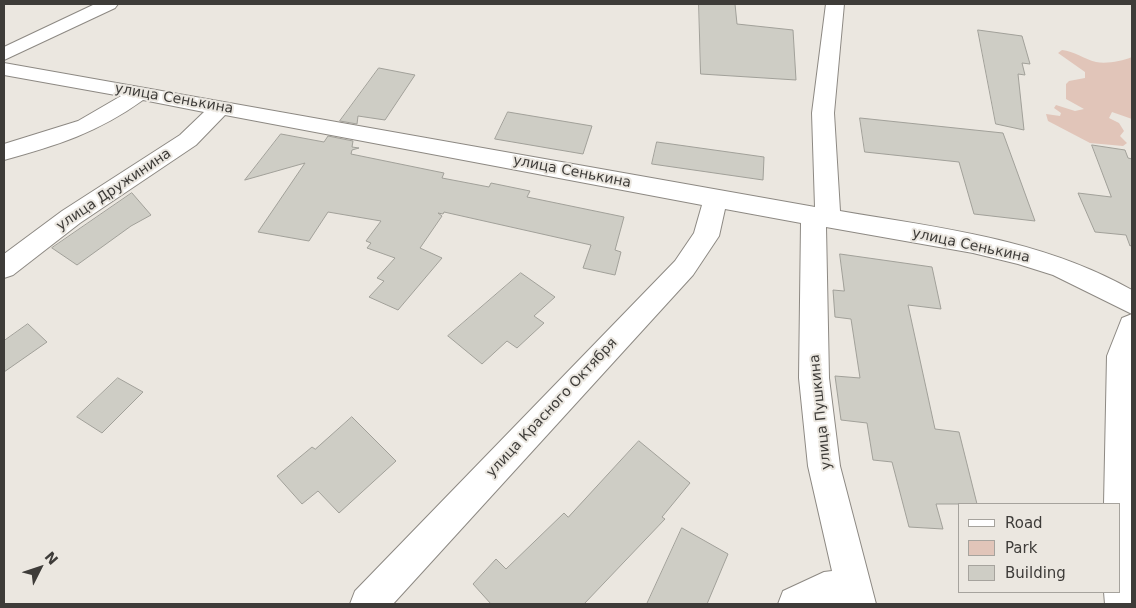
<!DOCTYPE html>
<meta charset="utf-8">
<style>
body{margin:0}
#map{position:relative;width:1136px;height:608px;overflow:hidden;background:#ebe7e0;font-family:"DejaVu Sans",sans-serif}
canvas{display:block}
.frame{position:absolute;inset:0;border:5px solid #3e3c39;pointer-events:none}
.legend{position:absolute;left:958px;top:503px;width:162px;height:90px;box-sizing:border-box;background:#ebe7e0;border:1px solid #a6a39d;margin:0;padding:6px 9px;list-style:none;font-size:15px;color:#3e3c39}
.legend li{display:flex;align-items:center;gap:10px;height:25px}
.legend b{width:25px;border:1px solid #a6a39d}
.north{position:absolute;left:15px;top:543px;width:50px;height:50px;-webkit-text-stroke:4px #ebe7e0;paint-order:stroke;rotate:49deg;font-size:14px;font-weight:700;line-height:20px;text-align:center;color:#3e3c39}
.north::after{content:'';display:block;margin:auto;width:18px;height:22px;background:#3e3c39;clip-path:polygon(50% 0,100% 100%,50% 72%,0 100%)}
</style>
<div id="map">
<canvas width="1136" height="608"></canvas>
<div class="frame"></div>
<ul class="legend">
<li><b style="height:6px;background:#fff"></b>Road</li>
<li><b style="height:14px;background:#e1c5b9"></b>Park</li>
<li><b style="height:14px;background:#cecdc5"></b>Building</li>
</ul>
<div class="north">N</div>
</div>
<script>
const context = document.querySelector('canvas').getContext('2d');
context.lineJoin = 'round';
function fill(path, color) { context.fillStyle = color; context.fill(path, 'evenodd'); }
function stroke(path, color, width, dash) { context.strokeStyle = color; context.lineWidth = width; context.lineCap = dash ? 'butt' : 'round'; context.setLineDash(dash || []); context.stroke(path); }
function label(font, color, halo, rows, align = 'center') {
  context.font = font + ' "DejaVu Sans",sans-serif'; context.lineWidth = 4; context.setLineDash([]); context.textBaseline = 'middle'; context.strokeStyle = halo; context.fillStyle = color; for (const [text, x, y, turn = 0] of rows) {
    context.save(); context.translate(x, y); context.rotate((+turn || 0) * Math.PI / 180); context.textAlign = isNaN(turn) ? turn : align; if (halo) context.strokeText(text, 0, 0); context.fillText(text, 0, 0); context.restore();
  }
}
const green = new Path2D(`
 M 1062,50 C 1074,51 1084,59 1096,62 C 1107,64 1122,61 1132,57 L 1132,119 L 1112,112 L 1109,118 L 1119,123 L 1124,131 L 1120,136 L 1127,143 L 1123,146 L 1090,143 L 1048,121 L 1046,114 L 1060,116 L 1061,113 L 1054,108 L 1056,105 L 1075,111 L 1084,109 L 1066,99 L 1066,84 L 1069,81 L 1085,78 L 1085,72 L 1058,53 Z`);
const building = new Path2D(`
 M 699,4 L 735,4 L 737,24 L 793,30 L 796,80 L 701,74 Z
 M 978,30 L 1022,36 L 1030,64 L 1022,63 L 1025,75 L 1018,74 L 1024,130 L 996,124 Z
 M 379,68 L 415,75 L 385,120 L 358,116 L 357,124 L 340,121 Z
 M 508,112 L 592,126 L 583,154 L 495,139 Z
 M 860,118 L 1003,133 L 1035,221 L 974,214 L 959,162 L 865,152 Z
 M 281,134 L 324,142 L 328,136 L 353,141 L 352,147 L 359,148 L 352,150 L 351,154 L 444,173 L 442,178 L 489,187 L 491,183 L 530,191 L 527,197 L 624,217 L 615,250 L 621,252 L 615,275 L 583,268 L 591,245 L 444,212 L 443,214 L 438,213 L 442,216 L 420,248 L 442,258 L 398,310 L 369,297 L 384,281 L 377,278 L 395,258 L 367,248 L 371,243 L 366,241 L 381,221 L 328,212 L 309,241 L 258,232 L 305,163 L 245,180 Z
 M 657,142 L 764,157 L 763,180 L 652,164 Z
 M 1092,145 L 1125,150 L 1128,158 L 1132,159 L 1132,245 L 1130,246 L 1126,235 L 1095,232 L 1078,193 L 1111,197 Z
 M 132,193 L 151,215 L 131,226 L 77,265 L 52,248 Z
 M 840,254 L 932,267 L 941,309 L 908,305 L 935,429 L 959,432 L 977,504 L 936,504 L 943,529 L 909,527 L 892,462 L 873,460 L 867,423 L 841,420 L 835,376 L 860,378 L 851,319 L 835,317 L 833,290 L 844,291 Z
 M 521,273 L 555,297 L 534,316 L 544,323 L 517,348 L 507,341 L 482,364 L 448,336 Z
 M 28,324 L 47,342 L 4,372 L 4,341 Z
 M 118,378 L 143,392 L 102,433 L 77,417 Z
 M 352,417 L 396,461 L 339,513 L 318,491 L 302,504 L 277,476 L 312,447 L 315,449 Z
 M 639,441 L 690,483 L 662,517 L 665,519 L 584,604 L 491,604 L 473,584 L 496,559 L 506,569 L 564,513 L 568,517 Z
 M 682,528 L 728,554 L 707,604 L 647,604 Z`);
const minor = new Path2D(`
 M 95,4 L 118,4 L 115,8 L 4,60 L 4,47 Z
 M 826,4 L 844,4 L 834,113 L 840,211 C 940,228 1042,239 1132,290 L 1132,604 L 1105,604 L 1104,592 L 1120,592 L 1120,504 L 1104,504 L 1107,356 L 1122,318 L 1132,314 L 1053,275 L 1018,264 L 973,253 L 826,227 L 829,378 L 840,466 L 876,604 L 778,604 L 783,591 L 824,572 L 832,571 L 808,466 L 799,378 L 801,223 L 725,209 L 719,236 L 693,275 L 393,604 L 350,604 L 355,591 L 675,261 L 694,233 L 702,205 L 225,115 L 196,145 L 80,223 L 13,275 L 4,278 L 4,254 L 62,211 L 180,135 L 204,112 L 143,100 C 97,133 58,145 4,160 L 4,144 L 78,121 L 121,96 L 4,75 L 4,63 L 815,207 L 812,113 Z`);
const streetNames = [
 ["улица Сенькина",174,99,10],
 ["улица Сенькина",572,172,11],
 ["улица Дружинина",114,190,-34],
 ["улица Сенькина",971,246,12],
 ["улица Красного Октября",552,408,-47],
 ["улица Пушкина",821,412,-96]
];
fill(green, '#e1c5b9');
fill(building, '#cecdc5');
stroke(building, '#a1a099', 1);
stroke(minor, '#8d8983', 2);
fill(minor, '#fff');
label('14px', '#3e3c39', '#ebe7e0', streetNames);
</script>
